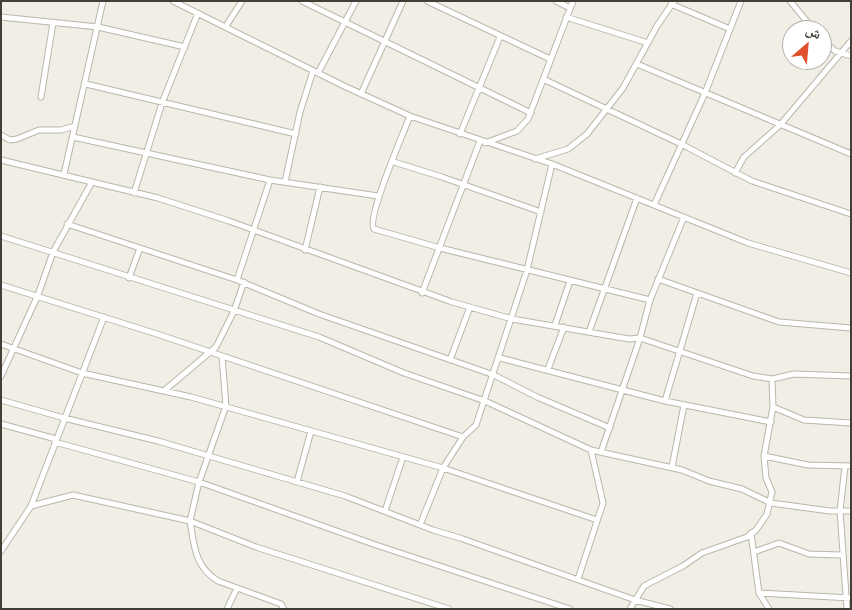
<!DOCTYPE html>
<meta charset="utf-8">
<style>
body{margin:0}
#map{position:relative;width:852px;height:610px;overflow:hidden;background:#f1eee6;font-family:"Sofia Sans Condensed","Noto Naskh Arabic",sans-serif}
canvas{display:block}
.frame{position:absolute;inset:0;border:2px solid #433f36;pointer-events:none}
.north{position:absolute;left:782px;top:20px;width:50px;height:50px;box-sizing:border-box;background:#fff;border:1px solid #b4b2af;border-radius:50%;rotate:27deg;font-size:14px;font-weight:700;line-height:20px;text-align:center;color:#433f36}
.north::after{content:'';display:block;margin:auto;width:18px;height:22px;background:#e2512d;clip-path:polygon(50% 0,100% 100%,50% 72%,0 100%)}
</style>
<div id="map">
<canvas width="852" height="610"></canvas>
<div class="frame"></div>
<div class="north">ش</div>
</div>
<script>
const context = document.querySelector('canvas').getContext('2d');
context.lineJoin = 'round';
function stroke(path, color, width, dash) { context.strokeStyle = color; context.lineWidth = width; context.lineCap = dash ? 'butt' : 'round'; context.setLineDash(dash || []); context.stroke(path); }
const minor = new Path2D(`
 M 173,1 L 344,86 L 410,116 L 552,164 L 748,243 L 851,273
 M 302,1 L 531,113
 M 427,1 L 550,59
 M 556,1 L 570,8
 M 790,1 L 814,30
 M 671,4 L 730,29
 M 1,17 L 98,27 L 185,47
 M 566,17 L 648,43
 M 226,26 L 242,1
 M 822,39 L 835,51 L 851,56
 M 637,64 L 851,154
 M 318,73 L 356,1
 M 543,79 L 681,144 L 752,181 L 851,214
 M 86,84 L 296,134
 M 361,94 L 403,1
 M 41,97 L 53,23
 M 410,116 C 403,134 366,219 374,229 L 440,248 L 650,300
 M 460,134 L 500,37
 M 1,135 L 10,140 L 17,139 L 39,130 L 61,130 L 75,126
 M 73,137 L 270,180 L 378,196
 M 485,143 L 517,131 L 528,119 L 573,1
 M 535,159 L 568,149 L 587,134 L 623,88 L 657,26 L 674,1
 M 1,160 L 158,198 L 229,221 L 452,302 L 512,319 L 629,339 L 640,338 L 753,376 L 772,379 L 794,374 L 851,376
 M 394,162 L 442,177 L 541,212
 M 735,173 L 744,157 L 780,125 L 851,41
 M 64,174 L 103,1
 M 285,182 L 300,112 L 313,71
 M 134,193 L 162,103 L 198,13
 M 654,205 L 705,93 L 741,1
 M 67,224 L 140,248 L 129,278
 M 1,236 L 319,337 L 404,373 L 485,401 L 591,450 L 682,470 L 709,481 L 742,489 L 771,503 L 830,511 L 851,511
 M 140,248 L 237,280 L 319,314 L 494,375 L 537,397 L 610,428
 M 305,250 L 320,187
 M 658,279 L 779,322 L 851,328
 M 237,280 L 270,180
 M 1,285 L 157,334 L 463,437
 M 422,293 L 480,141
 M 555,325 L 570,281
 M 589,332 L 637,198
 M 1,344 L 82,373 L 191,397 L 443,468 L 597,520
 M 500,358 L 665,401 L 771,422
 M 450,360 L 470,307
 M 548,369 L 564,327
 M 1,376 L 38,295 L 53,252 L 92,182
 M 165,390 L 216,347 L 234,311 L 244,282
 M 1,400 L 64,418 L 158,441 L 345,496 L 433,530 L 460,538 L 635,600 L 670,609
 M 665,401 L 697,293
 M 773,407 L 804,420 L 851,423
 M 1,424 L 56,439
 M 55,442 L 199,482 L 376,545 L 570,609
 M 601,452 L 640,338 L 650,300 L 684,217
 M 764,456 L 808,465 L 851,466
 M 845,466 L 840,511 L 847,609
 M 672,467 L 684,405
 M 297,482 L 311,431
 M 31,506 L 104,317
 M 385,511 L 403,457
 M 420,525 L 443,468 L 463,437 L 476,425 L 527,270 L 552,164
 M 751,533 L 759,593 L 769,609
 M 1,551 L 31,506 L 73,495 L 190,521 L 199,482 L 226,406 L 222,357
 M 754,552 L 779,543 L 809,554 L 841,555
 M 578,579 L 603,503 L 591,450
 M 759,593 L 851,598
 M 227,609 L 237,588
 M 284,609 L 281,604 L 218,581 C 195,567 194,546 190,521 L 256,547 L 449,609
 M 630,609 L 644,586 L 683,566 L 702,553 L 747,537 L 756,530 L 767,514 L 772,492 L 766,478 L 764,456 L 773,407 L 772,379`);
stroke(minor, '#bbb6aa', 7);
stroke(minor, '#fff', 5);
</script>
